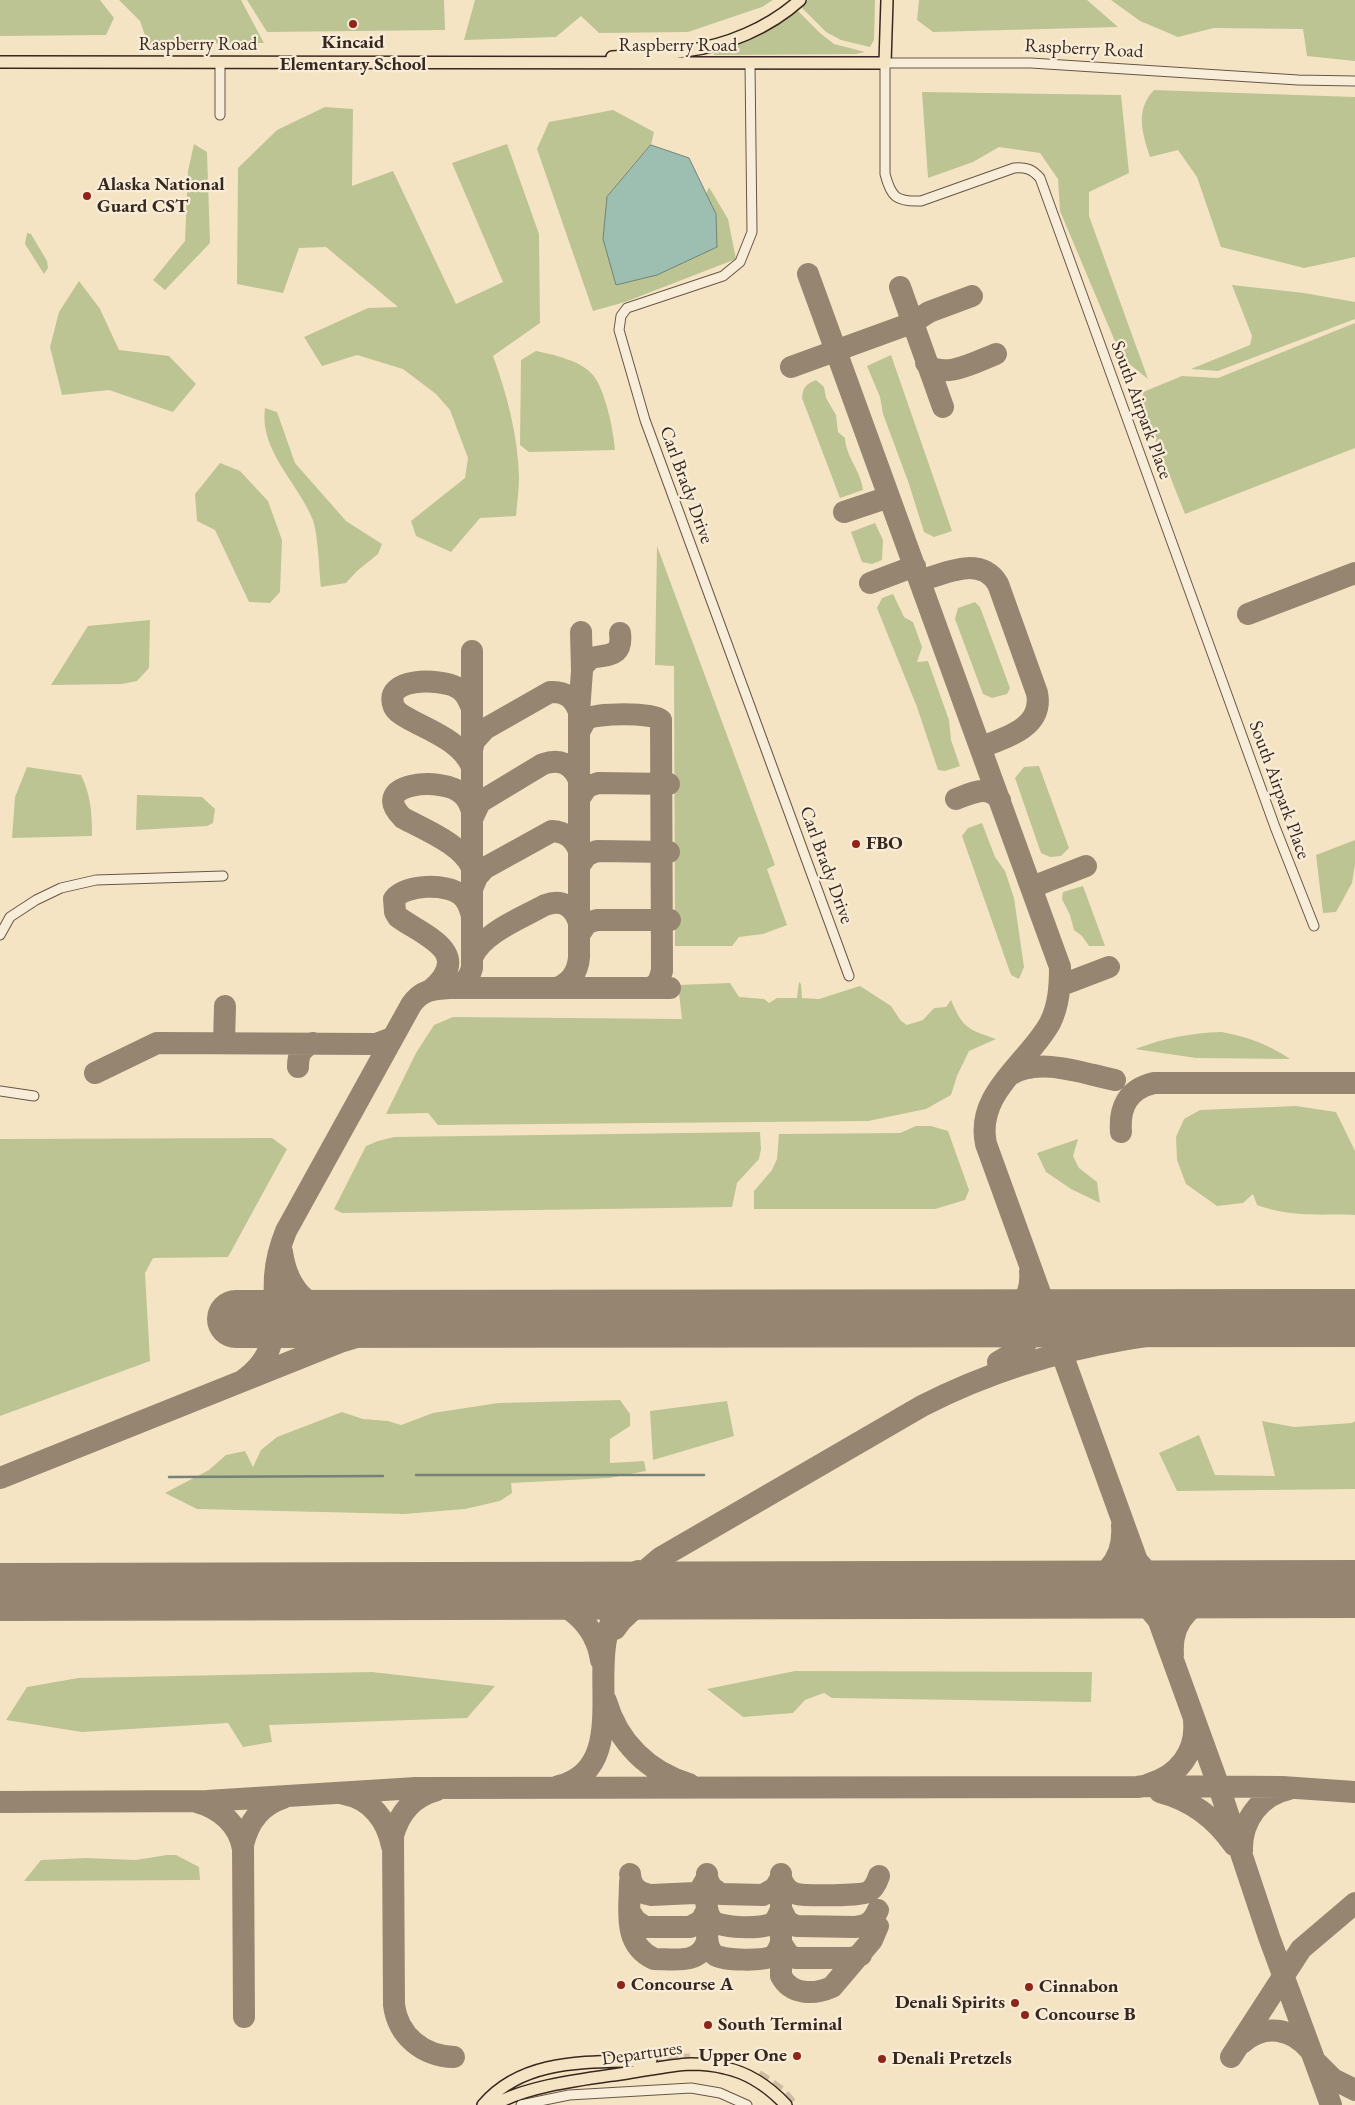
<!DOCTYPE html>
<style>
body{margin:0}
canvas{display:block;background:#f5e4c3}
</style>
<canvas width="1355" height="2105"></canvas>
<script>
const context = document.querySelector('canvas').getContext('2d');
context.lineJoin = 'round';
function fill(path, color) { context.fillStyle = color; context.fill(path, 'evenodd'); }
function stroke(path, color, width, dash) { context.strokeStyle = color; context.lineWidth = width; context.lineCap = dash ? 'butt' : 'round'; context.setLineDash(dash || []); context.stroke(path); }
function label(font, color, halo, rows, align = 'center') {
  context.font = font + ' "EB Garamond",serif'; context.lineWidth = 4.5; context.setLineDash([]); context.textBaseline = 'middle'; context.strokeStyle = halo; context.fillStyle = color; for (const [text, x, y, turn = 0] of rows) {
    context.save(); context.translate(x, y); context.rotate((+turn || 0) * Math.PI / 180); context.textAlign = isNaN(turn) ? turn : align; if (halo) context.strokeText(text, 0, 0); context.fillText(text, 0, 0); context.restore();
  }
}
const green = new Path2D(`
 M 0,0 L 100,0 L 114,18 L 106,35 L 0,36 Z
 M 119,0 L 241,0 L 264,43 L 148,44 L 140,21 Z
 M 247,0 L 444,0 L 445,30 L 267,32 Z
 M 475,0 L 773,0 L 762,7 L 688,32 L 599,33 L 581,16 L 556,37 L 464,40 Z
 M 808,0 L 875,0 L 874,40 L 870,47 L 841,40 L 826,32 L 800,6 Z
 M 919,0 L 1087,0 L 1118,27 L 933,32 L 917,20 Z
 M 1111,0 L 1355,0 L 1355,61 L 1307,56 L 1303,29 L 1214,28 L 1178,37 L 1140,21 Z
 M 797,10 L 820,33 L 834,44 L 865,52 L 856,54 L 714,55 L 714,51 C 744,45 773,30 797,10 Z
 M 1154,90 L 1355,97 L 1355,257 L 1304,268 L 1221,247 L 1197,177 L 1178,150 L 1150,157 C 1142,132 1135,110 1154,90 Z
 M 922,92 L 1121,95 L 1129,173 L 1089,192 L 1089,216 L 1148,379 L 1122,358 L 1060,211 L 1058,179 L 1040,153 L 999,147 L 973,162 L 928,178 Z
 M 325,107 L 353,109 L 352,186 L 393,171 L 456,304 L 503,282 L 452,163 L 507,144 L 539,234 L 540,323 L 493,356 C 507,394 518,436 519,477 C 519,490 517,503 516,516 L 480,518 L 451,552 L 416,536 L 411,521 L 465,478 L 468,458 L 450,410 L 436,394 L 403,369 L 357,355 L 322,366 L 304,337 L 368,308 L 398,307 L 326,247 L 299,248 L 283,293 L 237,284 L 238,168 L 277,130 Z
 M 613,110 L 654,132 L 651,145 L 607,197 L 716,214 L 706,194 L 709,187 L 728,219 L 736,259 L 625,302 L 593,311 L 537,149 L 549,122 Z
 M 194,144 L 207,152 L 210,243 L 165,290 L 153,280 L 185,241 L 188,171 Z
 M 27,233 L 31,234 L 47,261 L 48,268 L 44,274 L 25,244 Z
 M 79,281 L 100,309 L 119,350 L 169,356 L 196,384 L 173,412 L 109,390 L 62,395 L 50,347 L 59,312 Z
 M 1232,285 L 1304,293 L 1355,302 L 1355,319 L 1218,371 L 1191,369 L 1250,345 L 1252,336 Z
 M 1355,323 L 1355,448 L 1185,514 L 1144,411 L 1143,392 L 1182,376 L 1218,378 Z
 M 536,351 C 554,355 580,360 593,375 C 605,389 614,432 615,450 L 529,452 L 520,445 L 521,360 Z
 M 891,355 L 952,531 L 934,537 L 924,532 L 909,484 L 883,414 L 880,397 L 867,366 Z
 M 816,380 L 824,387 L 826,398 L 836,415 L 838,432 L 845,438 C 846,457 861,471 863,490 L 840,498 L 802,398 C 803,387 806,384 816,380 Z
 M 265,408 L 277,412 L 295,463 L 346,521 L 382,544 L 378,554 L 357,571 L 346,583 L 321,587 C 319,571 318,530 312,518 C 297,482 259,450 265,408 Z
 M 220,463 L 240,471 L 268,501 L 282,540 L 280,592 L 270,603 L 249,602 L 215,530 L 197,521 L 195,494 Z
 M 875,523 L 883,540 L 882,560 L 872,564 L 862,562 L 851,532 Z
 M 657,546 L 775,865 L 767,869 L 787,925 L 763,934 L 739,937 L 732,946 L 675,946 L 674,666 L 655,665 Z
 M 893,594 L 904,617 L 913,622 L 922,647 L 917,662 L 928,661 L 949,720 L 951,740 L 960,766 L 945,771 L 938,770 L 917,707 L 877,608 L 882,598 Z
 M 975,602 L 980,607 L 1010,688 L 1007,694 L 992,698 L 983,694 L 955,619 L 958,608 Z
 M 150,620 L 149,668 L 137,681 L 122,684 L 51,685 L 88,626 Z
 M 1039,766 L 1069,848 L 1061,856 L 1050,857 L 1041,853 L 1015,778 L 1024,767 Z
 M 27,767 L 81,775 C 91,795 92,814 92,836 L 12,838 L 15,797 Z
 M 137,795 L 202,797 L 215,809 L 213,823 L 207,826 L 136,830 Z
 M 982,823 L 995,857 L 1005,871 L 1014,898 L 1024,967 L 1019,979 L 1011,975 L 962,836 L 968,828 Z
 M 1355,840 L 1355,864 L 1352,883 L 1336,912 L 1323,913 L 1316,855 Z
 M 1083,886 L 1105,946 L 1089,946 L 1082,936 L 1074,930 L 1070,915 L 1062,899 L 1063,892 Z
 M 799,982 L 801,984 L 802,998 L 819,999 L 860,986 L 891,1006 L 901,1021 L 907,1025 L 923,1020 L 934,1008 L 946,1007 L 951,1000 C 963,1028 967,1029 996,1039 L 969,1051 L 957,1076 L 951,1095 L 926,1109 L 868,1121 L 438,1125 L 428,1113 L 386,1114 L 416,1053 L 434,1025 L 453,1017 L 682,1019 L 678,985 L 730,983 L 739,997 L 764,999 L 769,1003 L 777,998 L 797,998 Z
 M 1222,1032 C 1248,1037 1268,1044 1290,1059 L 1196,1058 L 1135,1049 C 1165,1038 1190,1033 1222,1032 Z
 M 1296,1106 L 1336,1112 L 1355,1151 L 1355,1215 C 1322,1214 1288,1217 1257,1205 L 1253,1194 L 1243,1203 L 1217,1206 L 1186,1184 L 1177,1160 L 1176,1137 L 1184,1119 L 1200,1110 Z
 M 916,1126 L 931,1126 L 948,1131 L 969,1190 L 965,1200 L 935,1209 L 754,1209 L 754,1191 L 772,1170 L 777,1159 L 779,1134 L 900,1133 Z
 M 760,1132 L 761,1149 L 759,1159 L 737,1183 L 732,1207 L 342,1213 L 334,1209 L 366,1146 L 378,1141 L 394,1137 Z
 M 272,1138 L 287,1149 L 228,1257 L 153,1258 L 145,1273 L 150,1361 L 0,1416 L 0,1139 Z
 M 1078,1139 L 1073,1156 L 1079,1168 L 1097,1182 L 1100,1203 L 1071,1189 L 1046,1172 L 1037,1153 Z
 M 620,1400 L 630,1414 L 630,1426 L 610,1439 L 610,1463 L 644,1461 L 646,1471 L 609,1478 L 511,1483 L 512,1493 L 500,1501 L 465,1509 L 404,1514 L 197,1509 L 165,1493 L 209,1470 L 226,1455 L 245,1451 L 253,1467 L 261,1450 L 277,1437 L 342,1412 L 363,1419 L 388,1421 L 401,1425 L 433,1413 L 498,1403 Z
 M 727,1401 L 734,1436 L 653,1460 L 650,1411 Z
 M 1262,1421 L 1294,1427 L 1352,1423 L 1355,1421 L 1355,1489 L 1177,1491 L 1159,1453 L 1199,1435 L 1215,1475 L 1275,1476 Z
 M 795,1671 L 1092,1672 L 1091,1702 L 832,1698 L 824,1693 L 805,1700 L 793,1713 L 743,1717 L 707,1689 Z
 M 372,1672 L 495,1686 L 467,1718 L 269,1725 L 272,1742 L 243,1747 L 228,1723 L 82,1732 L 6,1720 L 27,1687 L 78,1678 Z
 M 167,1855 L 176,1855 L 199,1867 L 200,1880 L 24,1881 L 41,1860 L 86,1858 L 136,1860 Z`);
const water = new Path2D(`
 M 651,145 L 689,158 L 716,214 L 717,247 L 657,275 L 616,285 L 603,239 L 607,197 Z`);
const stream = new Path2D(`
 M 416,1475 L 704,1475
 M 169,1477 L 383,1476`);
const taxiway = new Path2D(`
 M 808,274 L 1060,967 C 1060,986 1059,1005 1050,1023 C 1028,1063 975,1093 986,1144 L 1219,1787 L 1269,1937 L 1331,2105
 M 900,287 L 943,407
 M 926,363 C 943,381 977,361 996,354
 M 791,367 L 912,323 L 929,312 L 972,296
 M 844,512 L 889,497
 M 920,581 C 945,573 981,555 998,584 L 1037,693 C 1044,727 1006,738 981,747
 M 870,583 L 915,566
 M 1248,614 L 1355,573
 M 582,671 L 583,666 L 591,658 C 609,654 623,657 620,633
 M 472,708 C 468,699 465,691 456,687 C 441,679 382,676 394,707 C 397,713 404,716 409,719 C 431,731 462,742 472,767
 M 579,732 L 586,719 C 597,713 651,712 661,720 L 662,971 L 658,983 L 650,988
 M 472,750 L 474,741 L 485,729 L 550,692 C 565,691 574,698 579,712
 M 579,799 L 587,787 L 598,783 L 669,784
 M 956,799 C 972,793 988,784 1000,800
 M 472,811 C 470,805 467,798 462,794 C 444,776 366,782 403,818 C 425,830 463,845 472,868
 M 472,819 L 480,802 L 543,764 C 560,758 572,764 579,780
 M 579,866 L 587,855 L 597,851 L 669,852
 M 1032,887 L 1086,866
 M 472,889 L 477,877 L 485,868 L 552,831 C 566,832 574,838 579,851
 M 579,935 L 587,923 L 597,920 L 670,920
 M 472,958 C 482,933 522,918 545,905 C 562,899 574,906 579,923
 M 1067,983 L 1109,967
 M 452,988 C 463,985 469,979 472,968 L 472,651
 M 557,988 C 570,983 578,972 579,957 L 579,712 L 582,671 L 581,632
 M 432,989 C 474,952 424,936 398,917 L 395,912 L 394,899 C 405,884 447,883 461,895 C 468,901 470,908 472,916
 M 224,1043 L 225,1006
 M 298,1067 C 298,1054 301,1048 313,1043
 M 95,1073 L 157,1043 L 376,1044 L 392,1038
 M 1010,1075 C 1038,1056 1085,1074 1115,1080
 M 1121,1132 C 1119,1107 1128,1089 1154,1083 L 1355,1083
 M 282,1252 C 288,1294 312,1311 352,1319
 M 1040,1296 C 1050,1310 1061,1314 1077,1318
 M 987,1319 C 1014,1313 1033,1302 1030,1271
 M 998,1362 C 1025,1347 1041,1335 1040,1301
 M 242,1381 C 283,1353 273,1319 275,1276 C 276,1261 280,1246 286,1231 L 411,1005 C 422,989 434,989 452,988 L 670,988
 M 0,1478 L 340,1342 L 383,1329 L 436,1319
 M 1139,1563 C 1153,1581 1169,1586 1190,1591
 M 1066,1591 C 1101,1581 1125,1565 1122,1525
 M 1104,1591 C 1125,1594 1143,1599 1156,1617
 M 529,1592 C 565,1601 595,1620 601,1660
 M 591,1592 L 616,1584 L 638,1571
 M 615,1629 C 633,1602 659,1596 690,1591
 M 1173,1655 C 1170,1617 1195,1601 1228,1591
 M 606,1701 C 618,1742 648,1772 689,1784
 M 1149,1784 C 1178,1776 1197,1752 1194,1721
 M 559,1786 C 625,1770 594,1683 607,1635 C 615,1603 635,1578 660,1558 L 922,1406 C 1064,1333 1200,1327 1355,1318
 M 437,1790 C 414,1796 399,1813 393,1836 L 394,2005 C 398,2036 423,2056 454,2057
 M 1160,1792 C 1191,1800 1216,1819 1234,1845
 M 344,1794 C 371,1799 387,1820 392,1846
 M 0,1802 L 207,1801 L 416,1788 L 1137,1787 L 1144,1786 L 1282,1787 L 1355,1792
 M 197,1802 C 220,1808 239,1825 243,1849
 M 1242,1851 C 1241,1821 1260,1795 1289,1789
 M 630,1874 C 631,1887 638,1893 651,1895 L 695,1893 L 700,1890 L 707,1878
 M 707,1874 C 707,1887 703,1910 712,1920 C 719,1929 764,1929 773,1923 C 777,1919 779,1914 781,1909
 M 781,1874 L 781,1976 C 791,1995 814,1995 832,1987 L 872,1940 L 878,1926
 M 707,1878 L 711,1887 L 721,1894 L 763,1895 L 775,1888 L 781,1878
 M 781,1878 C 784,1886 788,1892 797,1894 C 805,1896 862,1896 868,1892 C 874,1889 877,1882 879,1876
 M 630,1882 C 630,1910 622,1944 654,1959 C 674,1959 700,1965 707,1941
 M 781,1909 L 787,1921 L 796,1926 L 855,1927 C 868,1926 873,1921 878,1910
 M 630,1912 L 636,1921 L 645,1927 L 690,1927 L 701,1921 L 707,1910
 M 707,1931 C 707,1940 707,1950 715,1955 C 724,1961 764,1961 773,1956 C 777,1953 779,1948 781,1943
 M 781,1943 L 788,1954 L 795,1958 L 851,1958 L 861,1955
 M 244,2017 L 243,1845 C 248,1823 261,1805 283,1798
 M 1242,2043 C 1264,2023 1292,2028 1310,2050
 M 1231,2057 L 1301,1949 L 1355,1903
 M 1318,2064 L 1333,2079 L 1355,2090`);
const runway = new Path2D(`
 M 236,1319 L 1355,1318
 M 0,1592 L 1355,1589`);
const majorTunnel = new Path2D(`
 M 651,2060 L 690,2059
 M 758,2075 L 781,2091 L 793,2105`);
const minor = new Path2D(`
 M 750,64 L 752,232 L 740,262 L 723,276 L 627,308 L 621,316 L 619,330 L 645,420 L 849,976
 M 220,115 L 220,62
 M 1314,926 L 1275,827 L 1040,178 C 1032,169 1026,167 1014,168 L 921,201 C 896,202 891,197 885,174 L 885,63 L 1031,63 L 1298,80 L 1355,81
 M 0,935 L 10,917 L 36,900 L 61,888 L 96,880 L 223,876
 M 0,1091 L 34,1096
 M 521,2105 L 569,2095 L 691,2088 L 720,2093 L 747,2105`);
const major = new Path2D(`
 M 612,57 C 636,55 661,54 685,51 C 726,46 769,28 800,0
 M 0,62 L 885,63 L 887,0
 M 483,2105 C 525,2056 593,2063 651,2060
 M 494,2105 C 528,2085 587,2079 627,2073 C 648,2070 669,2065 691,2064 C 702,2064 714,2065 725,2068 C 749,2073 769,2087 786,2105`);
const markers = [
 [353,24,5,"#8f2418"],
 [87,196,5,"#8f2418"],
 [856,844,5,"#8f2418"],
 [621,1985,5,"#8f2418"],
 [1029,1987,5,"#8f2418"],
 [1015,2003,5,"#8f2418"],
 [1025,2015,5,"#8f2418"],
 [708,2025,5,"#8f2418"],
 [797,2056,5,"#8f2418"],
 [882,2059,5,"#8f2418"]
];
const poiNames = [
 ["Kincaid",353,43,"center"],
 ["Elementary School",353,65,"center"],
 ["Alaska National",97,185],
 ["Guard CST",97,207],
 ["FBO",866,844],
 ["Concourse A",631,1985],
 ["Cinnabon",1039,1987],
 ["Denali Spirits",1005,2003,"right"],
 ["Concourse B",1035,2015],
 ["South Terminal",718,2025],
 ["Upper One",787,2056,"right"],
 ["Denali Pretzels",892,2059]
];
const streetNames = [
 ["Raspberry Road",198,45],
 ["Raspberry Road",678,46],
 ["Raspberry Road",1084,49,3],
 ["South Airpark Place",1141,410,70],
 ["Carl Brady Drive",686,485,70],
 ["South Airpark Place",1279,790,70],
 ["Carl Brady Drive",826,865,70],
 ["Departures",642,2054,-8]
];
fill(green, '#bdc493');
fill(water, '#9cbfb2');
stroke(water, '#748277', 1);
stroke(stream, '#748277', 2.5);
stroke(taxiway, '#968671', 22);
stroke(runway, '#968671', 58);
stroke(majorTunnel, '#cfbea2', 11, [11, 5.5]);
stroke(minor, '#675648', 11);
stroke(major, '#38271f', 14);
stroke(minor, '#f8edd8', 9);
stroke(major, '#f5e4c3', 11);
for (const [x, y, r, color] of markers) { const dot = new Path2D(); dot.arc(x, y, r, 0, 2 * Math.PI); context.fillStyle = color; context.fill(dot); stroke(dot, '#f8edd8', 2); }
label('bold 19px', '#38271f', '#f8edd8', poiNames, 'left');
label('19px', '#38271f', '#f8edd8', streetNames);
</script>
